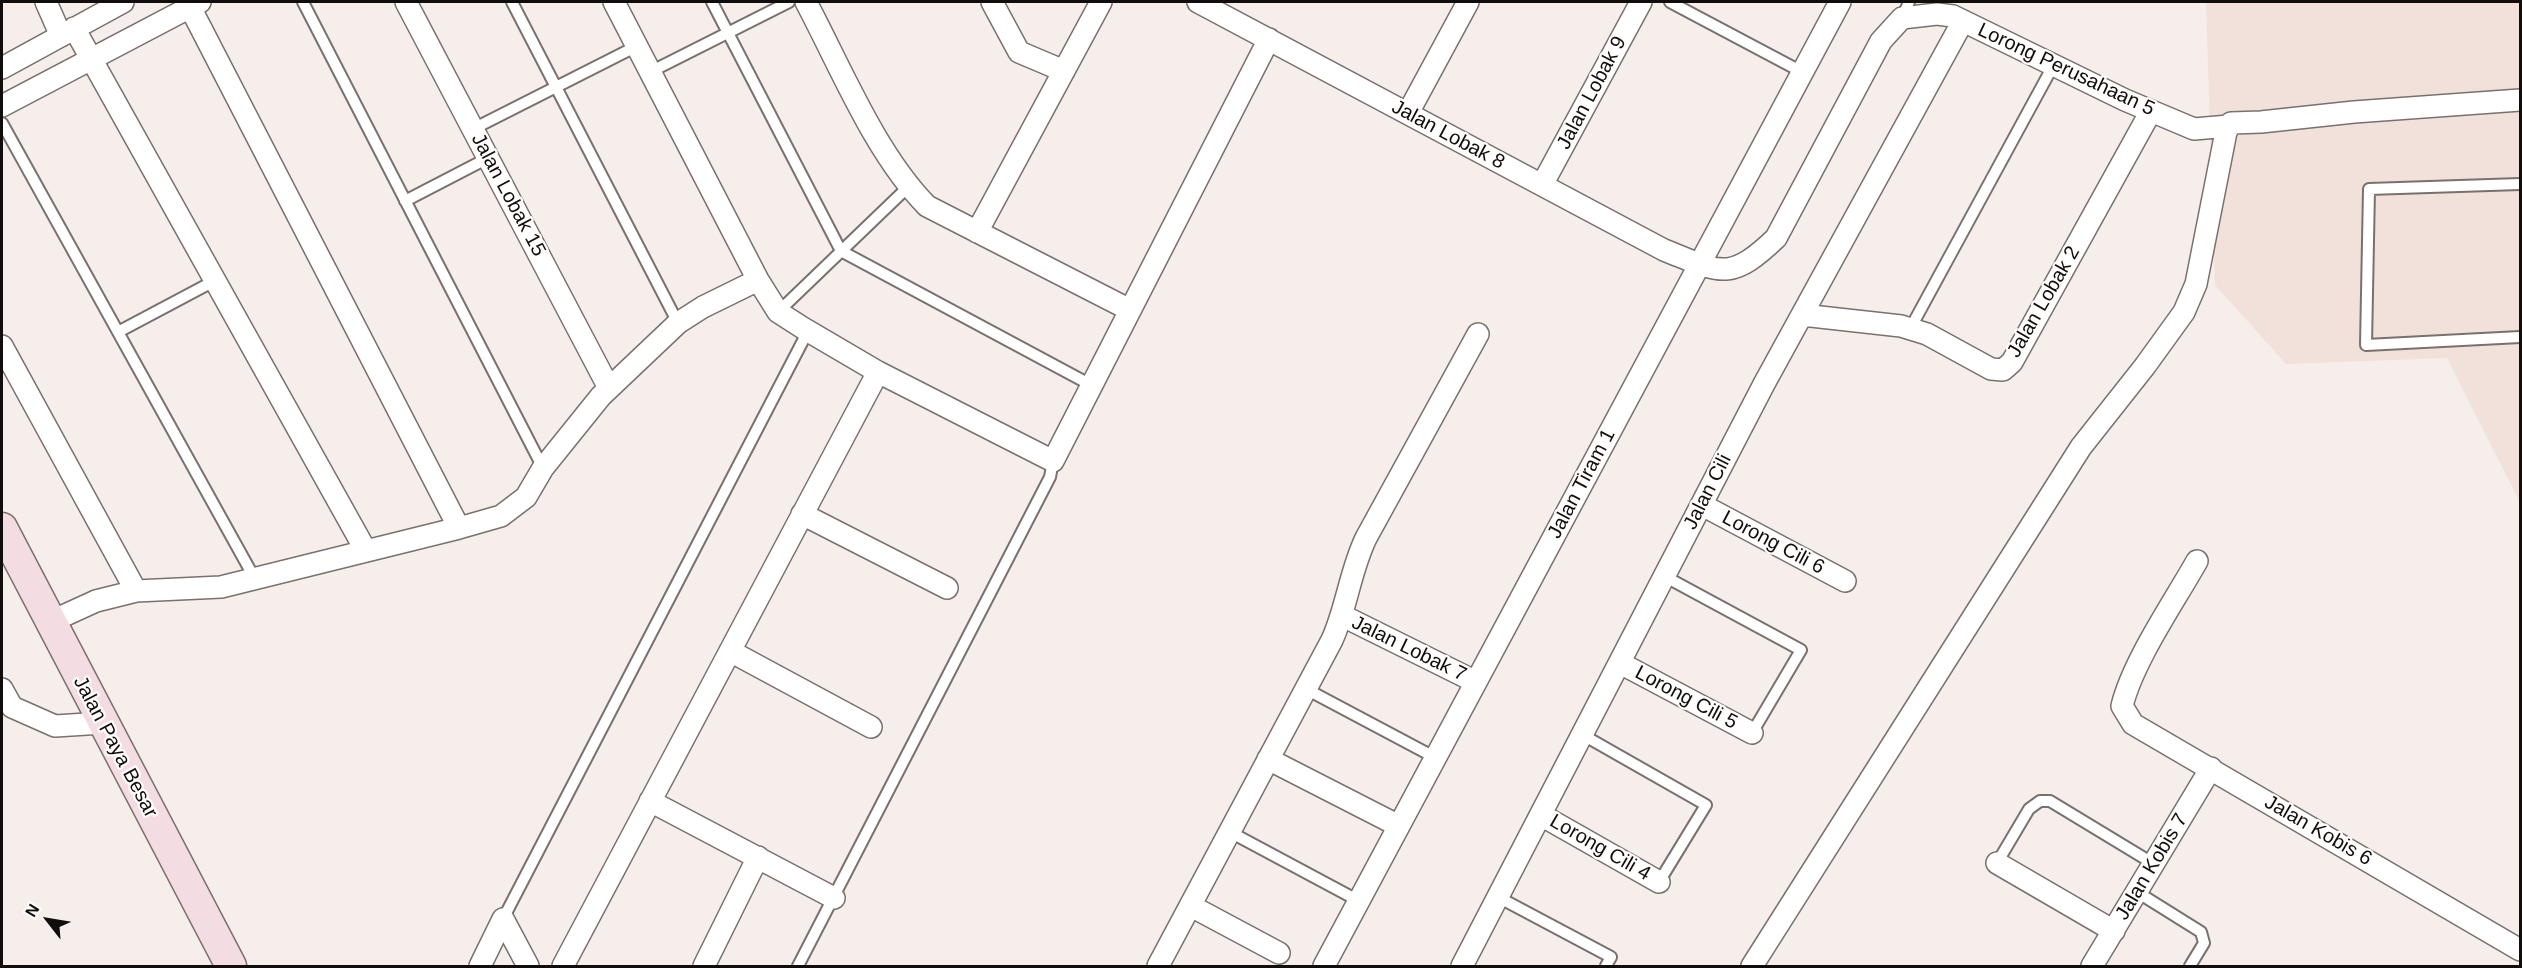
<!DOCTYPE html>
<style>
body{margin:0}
#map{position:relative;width:2522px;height:968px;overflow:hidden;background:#f6eeea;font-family:Arial,sans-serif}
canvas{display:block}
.frame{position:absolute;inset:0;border:3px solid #100d0c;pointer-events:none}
.north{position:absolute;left:18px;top:890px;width:60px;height:60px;-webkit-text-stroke:4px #fffdfc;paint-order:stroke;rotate:301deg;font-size:16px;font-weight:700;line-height:24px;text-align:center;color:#100d0c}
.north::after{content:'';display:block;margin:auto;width:21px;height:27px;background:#100d0c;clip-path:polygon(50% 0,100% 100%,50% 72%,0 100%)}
</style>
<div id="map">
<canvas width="2522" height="968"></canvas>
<div class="frame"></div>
<div class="north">N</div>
</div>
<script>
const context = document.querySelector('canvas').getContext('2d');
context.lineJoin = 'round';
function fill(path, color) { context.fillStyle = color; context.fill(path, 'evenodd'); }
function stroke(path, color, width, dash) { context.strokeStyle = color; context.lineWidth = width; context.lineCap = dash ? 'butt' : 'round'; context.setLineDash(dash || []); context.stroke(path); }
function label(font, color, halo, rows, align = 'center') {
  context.font = font + ' Arial,sans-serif'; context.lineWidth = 4.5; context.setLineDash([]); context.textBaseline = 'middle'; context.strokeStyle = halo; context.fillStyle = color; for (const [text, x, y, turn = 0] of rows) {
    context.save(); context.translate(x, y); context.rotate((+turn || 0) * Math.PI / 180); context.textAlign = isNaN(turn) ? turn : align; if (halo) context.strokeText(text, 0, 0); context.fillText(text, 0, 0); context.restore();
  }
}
const built = new Path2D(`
 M 2206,2 L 2520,2 L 2520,503 L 2447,358 L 2286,364 L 2215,285 Z`);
const lane = new Path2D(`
 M 303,2 L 543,468
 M 512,2 L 678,323
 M 712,2 L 841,251 L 1091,385
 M 1670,2 L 1802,72
 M 1902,18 L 1909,2
 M 650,72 L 789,2
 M 2,123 L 255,579
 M 473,129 L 637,46
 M 2520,184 L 2369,189 L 2366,345 L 2520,337
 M 405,201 L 488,158
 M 778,312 L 908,187
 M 1910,329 L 2053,66
 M 118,332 L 216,280
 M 1664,576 L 1801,650 L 1752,733
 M 1306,689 L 1436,758
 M 1583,735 L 1706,805 L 1659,882
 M 1230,832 L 1359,901
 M 1997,863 L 2029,809 L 2040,801 L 2050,801 L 2154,864
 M 2137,892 L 2201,932 L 2204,943 L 2190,966
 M 1498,897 L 1611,957 L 1606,966
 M 503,919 L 808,331
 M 798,966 L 1050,477 L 1053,461`);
const street = new Path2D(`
 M 46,2 L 61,36
 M 406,2 L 609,388
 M 614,2 L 758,280 L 778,312 L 803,328 L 878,372 L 1053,461 L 1269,39
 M 806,2 C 841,68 875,153 927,206 L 1130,310
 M 992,2 L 1019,52 L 1064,71
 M 1198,2 L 1664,250 C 1720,272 1729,283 1776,238 L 1881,41 L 1902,18 L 1937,14 L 1953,16 L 2125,100 L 2194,129 L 2229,126
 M 190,7 L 459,528
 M 74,28 L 366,551
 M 2,68 L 123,2
 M 2,106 L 200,2
 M 1408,113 L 1468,2
 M 1542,185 L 1641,2
 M 977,232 L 1101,2
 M 1802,315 L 1901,326 L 1927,334 L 1991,369 L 2003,370 L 2012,362 L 2151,111
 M 2,346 L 136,591
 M 1702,505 L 1845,581
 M 802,514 L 947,588
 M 2197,561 C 2174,602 2133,661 2122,706 L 2133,724 L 2520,950
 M 1343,616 L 1476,682
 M 50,622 L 96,601 L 136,591 L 221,587 L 459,528 L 501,516 L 526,497 L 543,468 L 601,396 L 678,323 L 703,307 L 758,280
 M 730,651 L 871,727
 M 1620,663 L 1752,733
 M 2,689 L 12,707 L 55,726 L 103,723
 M 1268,759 L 1399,826
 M 650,801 L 834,898
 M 1541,815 L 1659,882
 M 1997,863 L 2114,931
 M 1191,906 L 1279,953
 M 503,919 L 528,966
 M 480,966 L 503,919
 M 563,966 L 878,372
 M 704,966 L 758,857
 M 1158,966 L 1332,640 C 1347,607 1350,571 1366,538 L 1478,334
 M 1324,966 L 1840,2
 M 1462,966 L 1764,384 L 1963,21
 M 1752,966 L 2081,447 L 2145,366 L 2184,312 L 2196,284 L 2226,132 L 2231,123 L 2261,122 L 2354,112 L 2520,100
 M 2092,966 L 2211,768`);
const secondary = new Path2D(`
 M 2,528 L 231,966`);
const streetNames = [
 ["Lorong Perusahaan 5",2066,70,25],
 ["Jalan Lobak 9",1592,93,-62],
 ["Jalan Lobak 8",1448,135,28],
 ["Jalan Lobak 15",508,195,62],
 ["Jalan Lobak 2",2044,302,-60],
 ["Jalan Tiram 1",1582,484,-62],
 ["Jalan Cili",1708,492,-63],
 ["Lorong Cili 6",1773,543,28],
 ["Jalan Lobak 7",1409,649,26],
 ["Lorong Cili 5",1686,698,28],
 ["Jalan Paya Besar",115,747,62],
 ["Jalan Kobis 6",2318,831,30],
 ["Lorong Cili 4",1600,848,30],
 ["Jalan Kobis 7",2152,867,-59]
];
fill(built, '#f1e1da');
stroke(lane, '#79716e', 14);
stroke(street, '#79716e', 24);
stroke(secondary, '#79716e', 33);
stroke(lane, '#fff', 10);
stroke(street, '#fff', 21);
stroke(secondary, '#f3dde2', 30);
label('20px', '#100d0c', '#fffdfc', streetNames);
</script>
